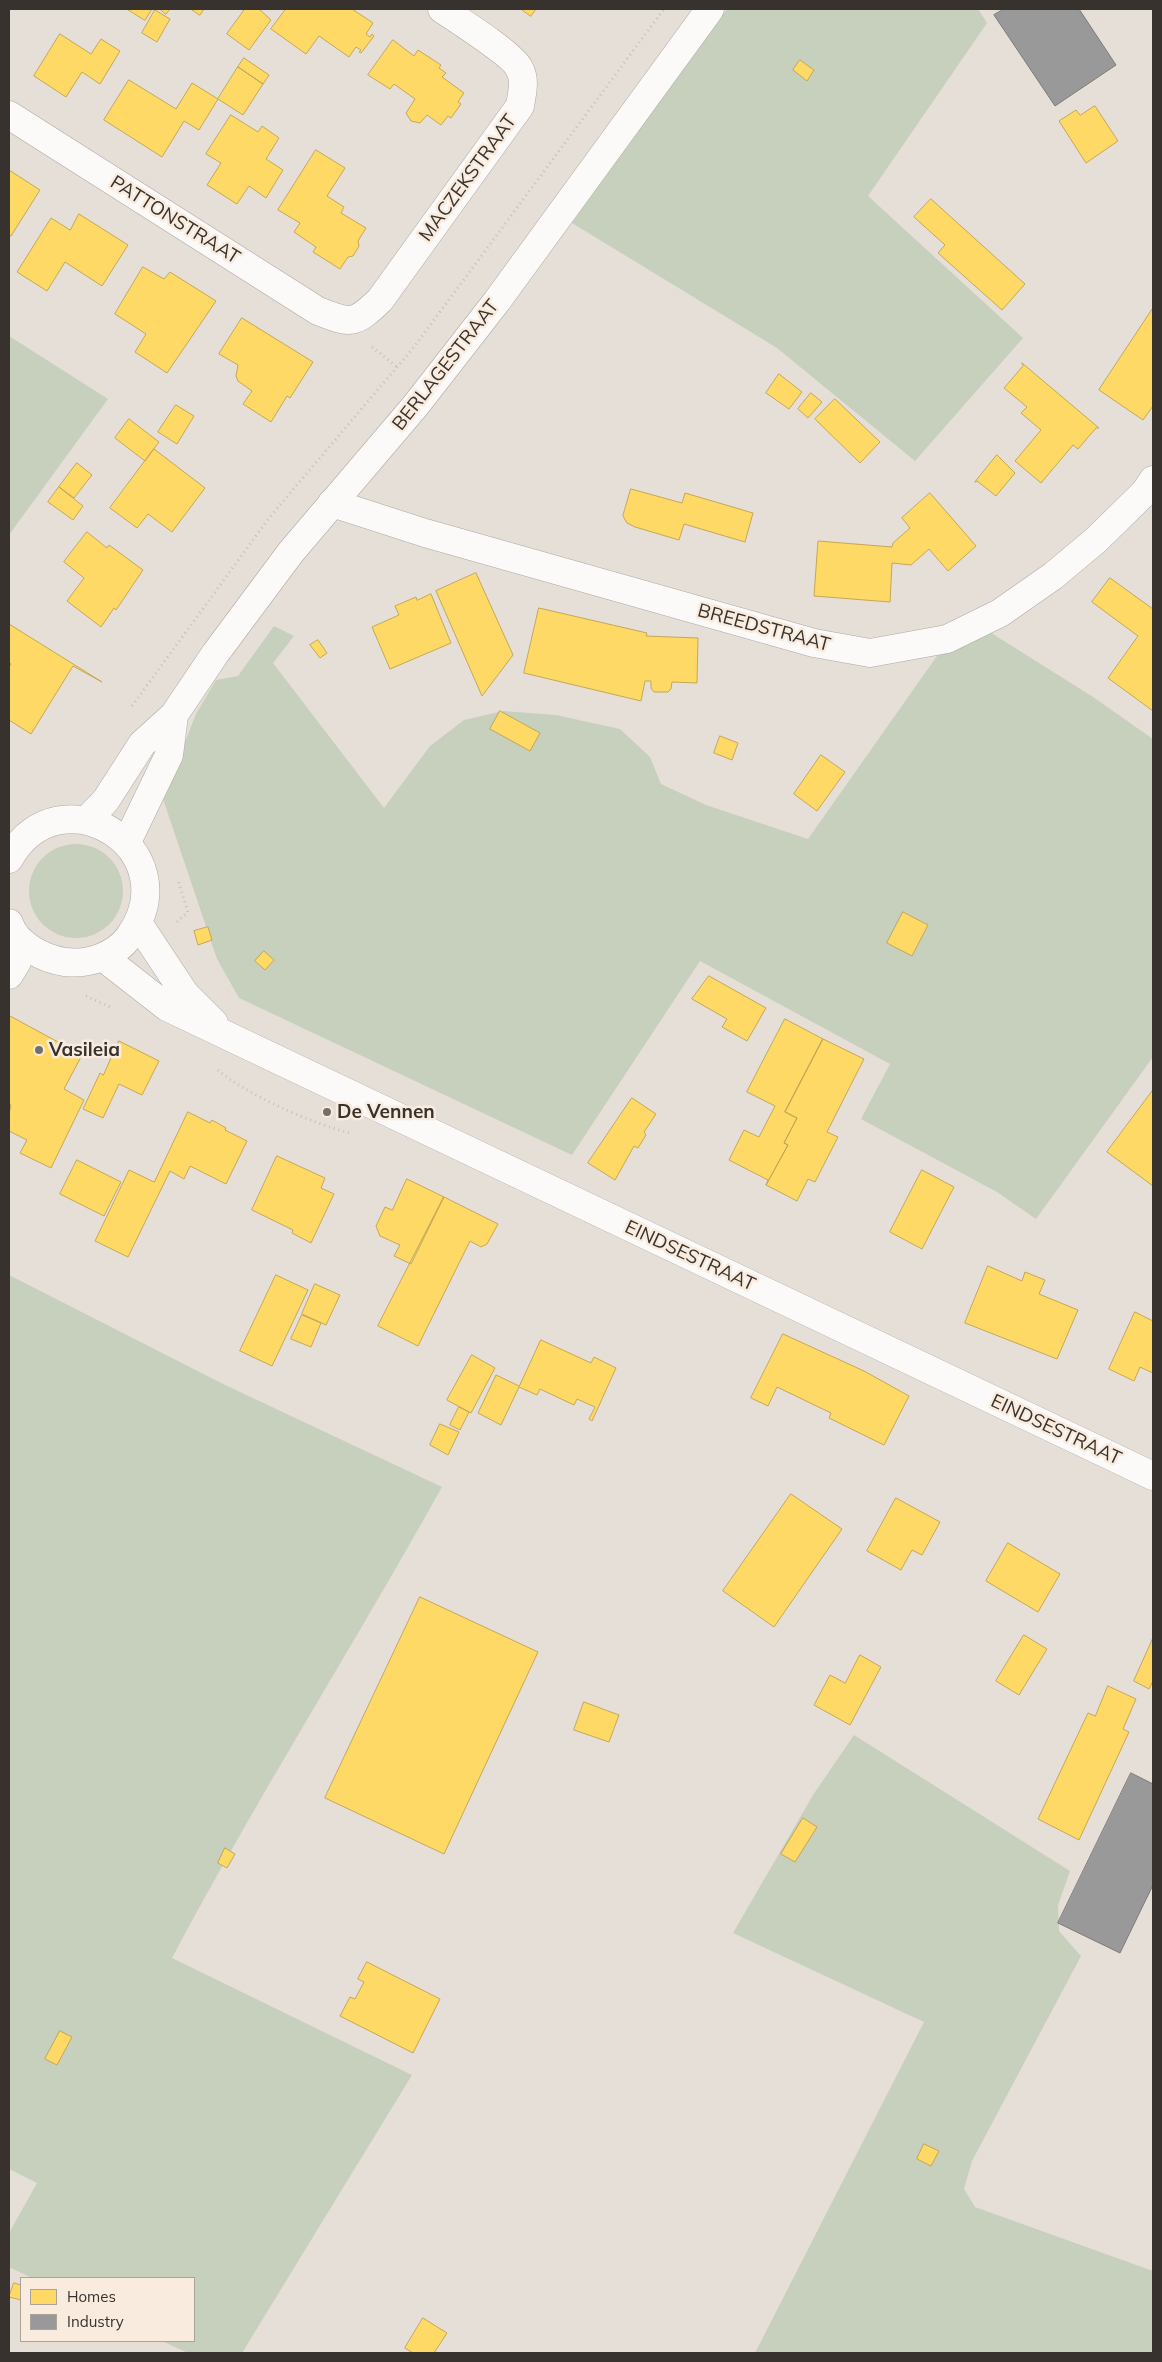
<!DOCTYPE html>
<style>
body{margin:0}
#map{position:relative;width:1162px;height:2362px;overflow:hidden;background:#e6dfd8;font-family:Mulish,sans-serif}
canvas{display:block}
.frame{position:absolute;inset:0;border:10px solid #37322d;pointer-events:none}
.legend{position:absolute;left:20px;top:2277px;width:175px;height:65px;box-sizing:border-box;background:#f9ecdf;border:1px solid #aba298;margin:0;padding:6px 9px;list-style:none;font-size:15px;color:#37322d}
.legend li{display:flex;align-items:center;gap:10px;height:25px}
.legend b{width:25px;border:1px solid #aba298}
</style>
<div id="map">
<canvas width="1162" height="2362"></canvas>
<div class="frame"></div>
<ul class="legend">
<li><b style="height:14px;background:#ffd966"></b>Homes</li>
<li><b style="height:14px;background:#999"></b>Industry</li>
</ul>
</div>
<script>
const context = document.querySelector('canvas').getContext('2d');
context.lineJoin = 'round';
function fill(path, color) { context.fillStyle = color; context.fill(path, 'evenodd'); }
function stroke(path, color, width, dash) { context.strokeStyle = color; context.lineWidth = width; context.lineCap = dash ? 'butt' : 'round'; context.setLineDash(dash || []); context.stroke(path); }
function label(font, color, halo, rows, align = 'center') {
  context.font = font + ' Mulish,sans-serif'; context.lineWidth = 5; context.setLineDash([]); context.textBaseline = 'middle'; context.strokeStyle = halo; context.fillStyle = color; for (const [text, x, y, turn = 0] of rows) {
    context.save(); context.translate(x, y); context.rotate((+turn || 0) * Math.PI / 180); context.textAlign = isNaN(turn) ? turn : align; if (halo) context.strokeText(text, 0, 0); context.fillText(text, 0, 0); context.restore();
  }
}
const green = new Path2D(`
 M 727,9 L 978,9 L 987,23 L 868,196 L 1023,338 L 915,461 L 777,348 L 572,223 Z
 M 9,336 L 108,399 L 9,535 Z
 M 274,626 L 294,636 L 273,663 L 384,808 L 430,746 L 464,720 L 503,711 L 556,715 L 620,729 L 650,757 L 661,784 L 706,805 L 808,839 L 949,639 L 985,629 L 1093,697 L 1153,739 L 1153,1057 L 1036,1219 L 997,1192 L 861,1119 L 890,1064 L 700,961 L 572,1155 L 239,998 L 217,959 L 163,799 L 196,714 L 216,680 L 238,676 Z
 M29 891a47 47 0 1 1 94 0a47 47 0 1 1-94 0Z
 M 9,1275 L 223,1384 L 442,1487 C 354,1645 257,1798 172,1958 L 412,2075 L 242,2353 L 188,2353 L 162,2341 L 194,2341 L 194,2278 L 32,2278 L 9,2267 L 9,2233 L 37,2183 L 9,2169 Z
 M 854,1735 L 1070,1871 L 1058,1905 L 1059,1931 L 1081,1956 L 972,2161 L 964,2189 L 975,2207 L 1153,2271 L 1153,2353 L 755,2353 L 924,2022 L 733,1933 L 813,1795 Z`);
const homes = new Path2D(`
 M 127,9 L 152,9 L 145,20 Z
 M 160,9 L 170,9 L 166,14 Z
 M 191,9 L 204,9 L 200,15 Z
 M 245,9 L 259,9 L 271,20 L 249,50 L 227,34 Z
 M 286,9 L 352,9 L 373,23 L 366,34 L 370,37 L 372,34 L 374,36 L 361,53 L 359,52 L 361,50 L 356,47 L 349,57 L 319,36 L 306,54 L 271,29 Z
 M 521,9 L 536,9 L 531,16 Z
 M 155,10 L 170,19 L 157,42 L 142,33 Z
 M 60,34 L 91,54 L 101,39 L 120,51 L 100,84 L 82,72 L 66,97 L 34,76 Z
 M 393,40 L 414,56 L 418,50 L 441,65 L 439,68 L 446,73 L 442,77 L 464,93 L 458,102 L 461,104 L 451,118 L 448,116 L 441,125 L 427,115 L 420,123 L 411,121 L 406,113 L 415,99 L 394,84 L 390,89 L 368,75 Z
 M 244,58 L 269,75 L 263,84 L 238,67 Z
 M 800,60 L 814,70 L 807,81 L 793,70 Z
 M 238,67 L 263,84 L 243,115 L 218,99 Z
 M 129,80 L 176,109 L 192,83 L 218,99 L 199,130 L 184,121 L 162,157 L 104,120 Z
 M 1095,106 L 1118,141 L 1086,163 L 1059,121 L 1076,110 L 1080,115 Z
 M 231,115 L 258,132 L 262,126 L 279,138 L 266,159 L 283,170 L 266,198 L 249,186 L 237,204 L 207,185 L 221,163 L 206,154 Z
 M 316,150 L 345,168 L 327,196 L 344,207 L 341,213 L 366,228 L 358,241 L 359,246 L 353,256 L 348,257 L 340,269 L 313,252 L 316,247 L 294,232 L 300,223 L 278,210 Z
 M 9,170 L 40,190 L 11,236 L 9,235 Z
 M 931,199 L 1025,284 L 1002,310 L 938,253 L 945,245 L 914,217 Z
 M 79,214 L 128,245 L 102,286 L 65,262 L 47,291 L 17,272 L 51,218 L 70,230 Z
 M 143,267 L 164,279 L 170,272 L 216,301 L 167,373 L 135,352 L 146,334 L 115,314 Z
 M 1153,308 L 1153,406 L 1143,420 L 1099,390 Z
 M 242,318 L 313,362 L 290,398 L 287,396 L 271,422 L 243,404 L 252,391 L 238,381 L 236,376 L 238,365 L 219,354 Z
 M 1022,363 L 1099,428 L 1096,428 L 1078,449 L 1073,445 L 1041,483 L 1015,461 L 1041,430 L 1021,413 L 1027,407 L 1004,388 L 1023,366 Z
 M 779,374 L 802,392 L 789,409 L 766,393 Z
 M 811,393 L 822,402 L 808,418 L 798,409 Z
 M 835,399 L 880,442 L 860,463 L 815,419 Z
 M 176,405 L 194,416 L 177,444 L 158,432 Z
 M 129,419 L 159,442 L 145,461 L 115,438 Z
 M 154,449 L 205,488 L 172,532 L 148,514 L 137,528 L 110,508 Z
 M 997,455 L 1015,473 L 996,496 L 977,481 L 975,482 Z
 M 77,463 L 92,475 L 74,498 L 59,487 Z
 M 59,487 L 83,506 L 73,520 L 48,502 Z
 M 631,489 L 682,503 L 685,493 L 753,513 L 745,542 L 684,524 L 679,540 L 635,527 L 627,523 L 623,516 Z
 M 930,493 L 976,546 L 948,571 L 929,549 L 911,565 L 892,563 L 890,602 L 814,596 L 818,541 L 892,547 L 893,543 L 910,528 L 902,518 Z
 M 87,532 L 107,548 L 109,545 L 143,570 L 116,610 L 114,608 L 101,627 L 67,601 L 84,578 L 64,562 Z
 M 476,573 L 513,655 L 482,696 L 436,591 Z
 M 1110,578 L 1153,609 L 1153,711 L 1108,678 L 1138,636 L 1092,602 Z
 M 431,594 L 451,643 L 390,669 L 372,627 L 399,615 L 395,606 L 416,597 L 417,600 Z
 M 539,608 L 647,633 L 646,636 L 698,638 L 697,683 L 672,682 L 671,689 L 668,692 L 654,692 L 651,688 L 651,681 L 645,681 L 641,701 L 524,673 Z
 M 9,624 L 102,682 L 73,666 L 31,734 L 9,720 L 9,667 L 11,664 L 9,662 Z
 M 318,640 L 327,653 L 320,658 L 310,645 Z
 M 500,711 L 540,733 L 530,751 L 490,729 Z
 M 720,736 L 738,743 L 732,760 L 714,753 Z
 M 821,755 L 845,772 L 817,811 L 794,794 Z
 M 903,912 L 928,925 L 912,956 L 887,943 Z
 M 208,927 L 212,940 L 198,945 L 194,931 Z
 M 264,951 L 274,960 L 265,970 L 255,961 Z
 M 709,976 L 766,1008 L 747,1041 L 722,1027 L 727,1019 L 692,999 Z
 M 10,1016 L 82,1055 L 64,1089 L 84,1100 L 51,1168 L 20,1153 L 27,1140 L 9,1131 L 9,1114 L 11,1105 L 9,1104 Z
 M 785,1019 L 823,1039 L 785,1112 L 797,1118 L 784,1143 L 788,1145 L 766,1185 L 768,1180 L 729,1160 L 744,1130 L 759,1137 L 775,1106 L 747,1092 Z
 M 823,1039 L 864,1059 L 827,1132 L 838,1137 L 815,1182 L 808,1179 L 797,1201 L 766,1185 L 788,1145 L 784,1143 L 797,1118 L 785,1112 Z
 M 119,1041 L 159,1061 L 142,1095 L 119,1084 L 103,1118 L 83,1109 L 100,1073 L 103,1075 Z
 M 1153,1090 L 1153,1186 L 1107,1152 Z
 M 632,1098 L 656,1114 L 644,1132 L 646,1135 L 638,1148 L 634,1146 L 615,1180 L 588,1163 Z
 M 188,1112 L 210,1123 L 212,1120 L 226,1128 L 225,1130 L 247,1141 L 226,1184 L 190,1166 L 184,1179 L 170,1171 L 128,1257 L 95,1241 L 129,1170 L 154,1182 Z
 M 277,1156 L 325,1178 L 321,1188 L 334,1194 L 311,1243 L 292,1233 L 293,1230 L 252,1210 Z
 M 77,1160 L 121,1182 L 104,1216 L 60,1194 Z
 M 922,1170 L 954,1187 L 922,1249 L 890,1232 Z
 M 407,1179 L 444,1197 L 411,1264 L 394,1256 L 400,1245 L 380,1236 L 376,1226 L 385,1207 L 392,1210 Z
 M 444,1197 L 498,1224 L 487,1244 L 481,1247 L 470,1241 L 418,1346 L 378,1326 Z
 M 988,1266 L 1022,1281 L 1025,1272 L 1045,1280 L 1039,1294 L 1078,1310 L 1057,1359 L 965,1323 Z
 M 276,1275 L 308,1290 L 272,1366 L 240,1351 Z
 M 315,1284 L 340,1295 L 326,1325 L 302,1314 Z
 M 1135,1312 L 1153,1321 L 1153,1373 L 1140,1367 L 1134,1381 L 1109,1369 Z
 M 302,1315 L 321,1323 L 311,1347 L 291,1339 Z
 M 783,1334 L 864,1371 L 909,1396 L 884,1445 L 829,1418 L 831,1413 L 777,1387 L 768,1406 L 751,1398 Z
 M 541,1340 L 591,1363 L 594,1357 L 616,1368 L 592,1421 L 589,1419 L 595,1407 L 577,1399 L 574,1405 L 540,1389 L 537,1395 L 519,1387 L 501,1425 L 478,1413 L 496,1375 L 519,1386 Z
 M 472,1355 L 495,1368 L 471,1413 L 447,1400 Z
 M 459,1407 L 469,1412 L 460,1430 L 450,1425 Z
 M 440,1424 L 459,1432 L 448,1455 L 430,1445 Z
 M 791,1494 L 842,1529 L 774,1627 L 723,1591 Z
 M 896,1498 L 940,1522 L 922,1555 L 912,1550 L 901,1570 L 867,1551 Z
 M 1008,1543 L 1060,1574 L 1038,1612 L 986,1581 Z
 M 420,1597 L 538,1652 L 444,1854 L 325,1798 Z
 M 1024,1635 L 1047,1649 L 1019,1695 L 996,1681 Z
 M 1153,1638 L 1153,1681 L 1149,1689 L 1134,1681 Z
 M 860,1655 L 881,1667 L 850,1725 L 814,1705 L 830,1675 L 845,1683 Z
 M 1108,1686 L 1136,1699 L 1123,1729 L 1129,1732 L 1079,1840 L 1038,1819 L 1088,1713 L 1095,1716 Z
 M 584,1702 L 619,1715 L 609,1742 L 574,1730 Z
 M 803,1818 L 817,1827 L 795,1862 L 781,1854 Z
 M 225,1848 L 235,1854 L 227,1868 L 218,1863 Z
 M 367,1962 L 440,1999 L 413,2053 L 340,2016 L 350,1997 L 355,1999 L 364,1982 L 358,1979 Z
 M 60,2031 L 72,2037 L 57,2065 L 45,2059 Z
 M 924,2144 L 939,2151 L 931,2166 L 917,2159 Z
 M 14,2283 L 21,2285 L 21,2300 L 9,2297 Z
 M 423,2318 L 447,2333 L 434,2353 L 413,2353 L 405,2348 Z`);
const industry = new Path2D(`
 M 1004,9 L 1079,9 L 1116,65 L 1055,106 L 994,15 Z
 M 1131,1773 L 1153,1784 L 1153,1885 L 1120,1953 L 1058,1923 Z`);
const path = new Path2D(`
 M 372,347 L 397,367
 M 132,706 L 269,518 L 414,347 L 664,9
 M 177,922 L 188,912 L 178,880
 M 86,996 L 110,1007
 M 218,1070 C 243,1093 317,1126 351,1133`);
const street = new Path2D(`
 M 9,115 L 318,311 C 351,324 354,325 380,300 L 520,106 C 522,93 526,80 519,68 C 512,54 458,20 442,9
 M 332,503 L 425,533 L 814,643 L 870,653 L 947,639 L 1000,613 L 1053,576 L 1096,540 L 1145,492 L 1153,480
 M 9,975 L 17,962 L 23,943`);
const secondary = new Path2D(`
 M 87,820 L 106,800 L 142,744 L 174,715 L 215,654 L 291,552 L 416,405 L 497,301 L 710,9
 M 127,842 L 169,755 L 174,715
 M 9,859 C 60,768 191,850 129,937 C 115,956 88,965 65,962 C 44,959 16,945 9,923
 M 138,923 L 185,994 L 214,1023
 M 103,957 L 167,1007 L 1153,1476`);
const markers = [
 [39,1050,5,"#746f69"],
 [327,1112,5,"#746f69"]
];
const streetNames = [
 ["MACZEKSTRAAT",468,178,-54],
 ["PATTONSTRAAT",175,220,32],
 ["BERLAGESTRAAT",446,365,-52],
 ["BREEDSTRAAT",764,628,15],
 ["EINDSESTRAAT",690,1256,25],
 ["EINDSESTRAAT",1056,1430,25]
];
const poiNames = [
 ["Vasileia",49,1050],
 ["De Vennen",337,1112]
];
fill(green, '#c7cfbd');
fill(homes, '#ffd966');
stroke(homes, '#c3a755', 1);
fill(industry, '#999');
stroke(industry, '#7c7a79', 1);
stroke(street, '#ada7a2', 29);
stroke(secondary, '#ada7a2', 29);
stroke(path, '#c3c1be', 3, [1, 4]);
stroke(street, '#fbfaf9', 28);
stroke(secondary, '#fbfaf9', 28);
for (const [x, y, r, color] of markers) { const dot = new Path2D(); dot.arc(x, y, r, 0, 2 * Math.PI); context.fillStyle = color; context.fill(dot); stroke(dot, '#f9ecdf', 2); }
label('19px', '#37322d', '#f9ecdf', streetNames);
label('bold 19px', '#37322d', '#f9ecdf', poiNames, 'left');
</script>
